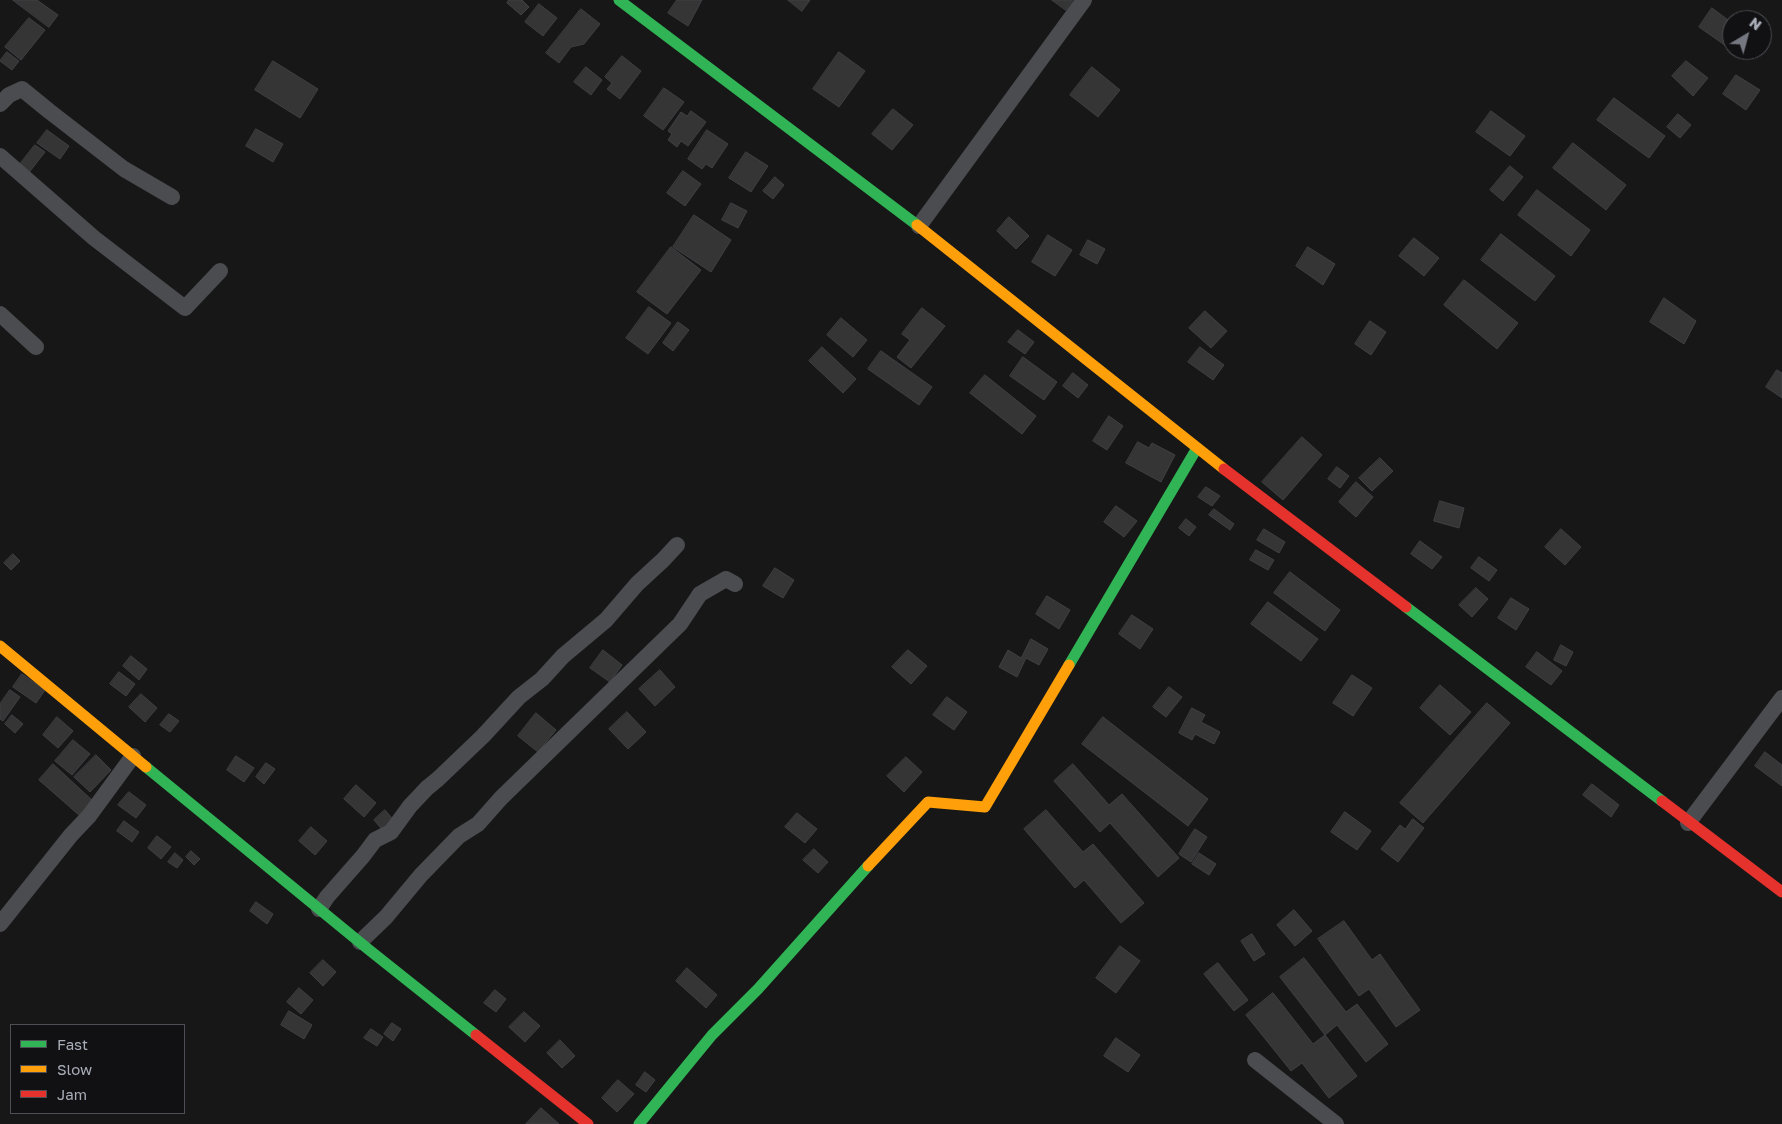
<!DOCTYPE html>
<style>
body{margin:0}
#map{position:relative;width:1782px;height:1124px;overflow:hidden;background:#171717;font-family:"Golos Text",sans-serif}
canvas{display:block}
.legend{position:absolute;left:10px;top:1024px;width:175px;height:90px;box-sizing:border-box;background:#111113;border:1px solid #4d4f55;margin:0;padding:6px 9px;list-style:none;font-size:15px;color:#a8adb8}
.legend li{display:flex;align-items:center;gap:10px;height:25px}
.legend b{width:25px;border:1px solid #4d4f55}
.north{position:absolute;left:1722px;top:10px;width:50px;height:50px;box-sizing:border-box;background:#111113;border:1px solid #4d4f55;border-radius:50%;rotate:37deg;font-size:14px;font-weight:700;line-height:20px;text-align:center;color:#a8adb8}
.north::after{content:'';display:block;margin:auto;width:18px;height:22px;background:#757880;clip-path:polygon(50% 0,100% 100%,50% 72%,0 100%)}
</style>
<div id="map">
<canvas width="1782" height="1124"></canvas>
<ul class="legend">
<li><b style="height:6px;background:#30b455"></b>Fast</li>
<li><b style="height:6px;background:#ff9f0a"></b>Slow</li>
<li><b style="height:6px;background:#e5322d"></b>Jam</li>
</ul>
<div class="north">N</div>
</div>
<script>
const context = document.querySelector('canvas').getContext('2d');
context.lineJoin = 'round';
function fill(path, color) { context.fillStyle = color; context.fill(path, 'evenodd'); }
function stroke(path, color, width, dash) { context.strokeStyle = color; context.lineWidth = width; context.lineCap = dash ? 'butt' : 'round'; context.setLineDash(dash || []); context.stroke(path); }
const building = new Path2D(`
 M 13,0 L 37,0 L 58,15 L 49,27 Z
 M 509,0 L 522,0 L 529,7 L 521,15 L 507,3 Z
 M 677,0 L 702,0 L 688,26 L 668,13 Z
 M 788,0 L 810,0 L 802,11 Z
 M 1052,0 L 1073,0 L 1066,10 Z
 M 539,4 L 557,18 L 543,36 L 525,22 Z
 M 1712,8 L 1732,23 L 1732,44 L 1729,48 L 1699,27 Z
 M 581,9 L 600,24 L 584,44 L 571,47 L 559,63 L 546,53 Z
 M 29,18 L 45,30 L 21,60 L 5,47 Z
 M 7,52 L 19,61 L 12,70 L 0,61 Z
 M 839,52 L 865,71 L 839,107 L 813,89 Z
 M 622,56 L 641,71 L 620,99 L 607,89 L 612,83 L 605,77 Z
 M 273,61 L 318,89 L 300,118 L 255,90 Z
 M 1686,61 L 1708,78 L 1693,96 L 1672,76 Z
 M 586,67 L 602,80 L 591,95 L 574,82 Z
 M 1092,67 L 1120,90 L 1098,117 L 1070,95 Z
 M 1736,75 L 1760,90 L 1746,110 L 1723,94 Z
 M 664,88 L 684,102 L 663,130 L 644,116 Z
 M 1614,98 L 1665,136 L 1649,158 L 1597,120 Z
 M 893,109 L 913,125 L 892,150 L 872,134 Z
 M 691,111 L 706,122 L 688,146 L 681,141 L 677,147 L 668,140 L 672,134 L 668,131 L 681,112 L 687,116 Z
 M 1491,111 L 1525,136 L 1510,156 L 1476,132 Z
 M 1678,114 L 1691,125 L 1680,138 L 1667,127 Z
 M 256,129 L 283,144 L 273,162 L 246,146 Z
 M 47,130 L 69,146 L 60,159 L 37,143 Z
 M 707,130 L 728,144 L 712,168 L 706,164 L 702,169 L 688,159 Z
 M 1573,143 L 1626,185 L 1606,210 L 1553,168 Z
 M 35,145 L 45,152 L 27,175 L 17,168 Z
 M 746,152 L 768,166 L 751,192 L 729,178 Z
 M 1510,166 L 1523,177 L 1503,201 L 1490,190 Z
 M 683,171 L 701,184 L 685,206 L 667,193 Z
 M 775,177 L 784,185 L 773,199 L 763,191 Z
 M 1537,190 L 1590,230 L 1571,256 L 1518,215 Z
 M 731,203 L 747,211 L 738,228 L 722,220 Z
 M 694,215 L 731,240 L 711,272 L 673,247 Z
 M 1009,217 L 1029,236 L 1016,249 L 997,231 Z
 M 1501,234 L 1555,276 L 1535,301 L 1481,260 Z
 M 1048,235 L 1072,250 L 1055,276 L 1032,262 Z
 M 1414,238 L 1439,258 L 1424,276 L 1399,256 Z
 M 1088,240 L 1105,249 L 1097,264 L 1080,255 Z
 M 671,247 L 701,270 L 667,314 L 637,292 Z
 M 1308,247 L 1335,264 L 1323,285 L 1296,266 Z
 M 1464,280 L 1518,323 L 1497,349 L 1444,305 Z
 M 1664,298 L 1696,321 L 1684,344 L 1650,322 Z
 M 649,307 L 671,323 L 648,354 L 626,338 Z
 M 922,308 L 945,326 L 911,368 L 897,357 L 910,340 L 902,334 Z
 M 1205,311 L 1227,331 L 1211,348 L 1189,328 Z
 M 841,318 L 867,340 L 853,357 L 827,335 Z
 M 1370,321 L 1386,332 L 1371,355 L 1355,344 Z
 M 678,322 L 689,330 L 673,351 L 663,343 Z
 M 1018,330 L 1034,342 L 1025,354 L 1008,342 Z
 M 822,347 L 856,379 L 843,393 L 809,361 Z
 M 1200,347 L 1224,365 L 1213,380 L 1188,362 Z
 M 881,351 L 932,387 L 919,405 L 868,369 Z
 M 1023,357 L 1057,382 L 1044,400 L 1010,376 Z
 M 1777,370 L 1782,373 L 1782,398 L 1766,387 Z
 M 1073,373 L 1088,385 L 1078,398 L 1063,386 Z
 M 985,375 L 1036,416 L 1022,434 L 970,393 Z
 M 1109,416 L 1123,426 L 1107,450 L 1093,441 Z
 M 1302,437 L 1322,455 L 1283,500 L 1262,482 Z
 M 1138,442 L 1149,448 L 1152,443 L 1175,455 L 1161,482 L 1126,463 Z
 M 1380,458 L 1393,471 L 1372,491 L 1359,478 Z
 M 1337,467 L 1349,476 L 1340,488 L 1328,479 Z
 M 1356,482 L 1373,497 L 1356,517 L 1339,502 Z
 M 1206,487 L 1220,496 L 1212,506 L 1198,497 Z
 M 1440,501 L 1464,508 L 1459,528 L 1434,521 Z
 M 1116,506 L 1137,521 L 1124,537 L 1104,522 Z
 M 1214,509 L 1234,524 L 1230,530 L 1209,515 Z
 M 1186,519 L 1196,527 L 1189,536 L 1179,528 Z
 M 1264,529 L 1285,542 L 1279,553 L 1257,540 Z
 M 1561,529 L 1581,547 L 1565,565 L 1545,547 Z
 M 1420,541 L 1442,557 L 1432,569 L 1411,554 Z
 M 1256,550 L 1274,560 L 1268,570 L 1250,560 Z
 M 13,554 L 20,561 L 11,570 L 4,563 Z
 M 1479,557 L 1497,570 L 1489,581 L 1471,568 Z
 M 775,568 L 794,580 L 783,598 L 763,586 Z
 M 1290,572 L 1340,610 L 1325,631 L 1274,593 Z
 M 1476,588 L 1488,599 L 1472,617 L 1459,605 Z
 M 1047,596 L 1070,610 L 1059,629 L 1036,614 Z
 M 1511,598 L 1529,609 L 1516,630 L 1498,618 Z
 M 1268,602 L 1318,639 L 1301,661 L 1251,624 Z
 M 1132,615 L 1153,629 L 1140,649 L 1119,634 Z
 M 1031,639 L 1048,649 L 1039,665 L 1026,658 L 1017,677 L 999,667 L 1008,650 L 1021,658 Z
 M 1561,645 L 1573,652 L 1566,666 L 1554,660 Z
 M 603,650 L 622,665 L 610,682 L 590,668 Z
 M 908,650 L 927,666 L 911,684 L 892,667 Z
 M 1537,652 L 1562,671 L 1551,685 L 1526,667 Z
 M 131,656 L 147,669 L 139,680 L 123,666 Z
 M 660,670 L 675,687 L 655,706 L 639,689 Z
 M 119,672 L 135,684 L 126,696 L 110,684 Z
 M 22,674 L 45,690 L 36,703 L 13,687 Z
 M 1352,675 L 1372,688 L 1353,716 L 1333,703 Z
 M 1440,685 L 1471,712 L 1450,735 L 1420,708 Z
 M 1169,687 L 1182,697 L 1166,717 L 1153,707 Z
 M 10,690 L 20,697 L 3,721 L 0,719 L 0,704 Z
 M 141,694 L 157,708 L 145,722 L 129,707 Z
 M 947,697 L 967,712 L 954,730 L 933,715 Z
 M 1487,703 L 1510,723 L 1423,823 L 1400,803 Z
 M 1192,708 L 1205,715 L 1201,722 L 1220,732 L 1214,744 L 1195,734 L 1192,740 L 1179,733 Z
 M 627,712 L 646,732 L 628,749 L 609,729 Z
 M 536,713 L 556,730 L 538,752 L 518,736 Z
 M 169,714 L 179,721 L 170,732 L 160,725 Z
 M 12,715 L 23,724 L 15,733 L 5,724 Z
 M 57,717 L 73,731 L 58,748 L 43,735 Z
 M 1103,717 L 1208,799 L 1188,826 L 1082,744 Z
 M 73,740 L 90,754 L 72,775 L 55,761 Z
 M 1765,752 L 1782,765 L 1782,786 L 1755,766 Z
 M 96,755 L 111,770 L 90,792 L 74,777 Z
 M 236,756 L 254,768 L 244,782 L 227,770 Z
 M 906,757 L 922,772 L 904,792 L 887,776 Z
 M 266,763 L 275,769 L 264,784 L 256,777 Z
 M 53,764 L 93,801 L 80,816 L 39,780 Z
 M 1073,764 L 1109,805 L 1122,794 L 1179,858 L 1158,877 L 1110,823 L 1100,832 L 1054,781 Z
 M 1592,784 L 1619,805 L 1611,817 L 1583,795 Z
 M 356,785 L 376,803 L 364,817 L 344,799 Z
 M 129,792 L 146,805 L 136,818 L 118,805 Z
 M 385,810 L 396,823 L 385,833 L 374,820 Z
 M 1046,810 L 1083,852 L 1093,844 L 1144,903 L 1121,923 L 1084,880 L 1075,888 L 1024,829 Z
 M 1345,812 L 1371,831 L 1357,850 L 1331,832 Z
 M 797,813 L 817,829 L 805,843 L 785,827 Z
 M 1413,819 L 1424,828 L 1398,862 L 1381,849 L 1400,825 L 1405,829 Z
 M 124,821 L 139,832 L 132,842 L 117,831 Z
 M 311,827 L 327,841 L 315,855 L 299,841 Z
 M 1195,829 L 1207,837 L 1191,862 L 1179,854 Z
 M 157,836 L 171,847 L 161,859 L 148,848 Z
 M 814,849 L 828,862 L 818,873 L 803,860 Z
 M 191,851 L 200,859 L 194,865 L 186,857 Z
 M 175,853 L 183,860 L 177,868 L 168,862 Z
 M 1199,853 L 1216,864 L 1209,875 L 1192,864 Z
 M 256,902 L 273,914 L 267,924 L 250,911 Z
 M 1294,910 L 1312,931 L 1295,946 L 1277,925 Z
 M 1344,921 L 1372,960 L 1380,954 L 1420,1010 L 1396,1027 L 1369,989 L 1359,996 L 1318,939 Z
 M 1252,934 L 1265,954 L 1254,961 L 1241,941 Z
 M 1120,946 L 1140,961 L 1116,993 L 1096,978 Z
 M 1304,958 L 1346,1012 L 1357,1004 L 1388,1044 L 1366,1062 L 1337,1025 L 1325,1035 L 1280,977 Z
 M 323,960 L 336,972 L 323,986 L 310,973 Z
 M 1218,963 L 1248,1000 L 1234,1011 L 1204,974 Z
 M 687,968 L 717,995 L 706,1008 L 676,981 Z
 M 299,988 L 313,1000 L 301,1014 L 287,1002 Z
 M 495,990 L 506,999 L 496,1012 L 484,1003 Z
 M 1273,993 L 1313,1044 L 1325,1035 L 1357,1076 L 1329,1098 L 1302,1063 L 1291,1071 L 1246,1015 Z
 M 289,1011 L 312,1025 L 304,1039 L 281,1025 Z
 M 524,1012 L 540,1026 L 525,1042 L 509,1027 Z
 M 392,1023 L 401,1029 L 393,1041 L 384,1034 Z
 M 371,1029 L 383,1037 L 377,1046 L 364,1038 Z
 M 1116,1038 L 1140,1055 L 1128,1072 L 1104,1056 Z
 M 560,1040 L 575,1056 L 562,1068 L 547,1053 Z
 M 645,1072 L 655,1080 L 646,1092 L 636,1085 Z
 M 618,1080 L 634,1094 L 617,1112 L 602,1098 Z
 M 541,1108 L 559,1124 L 526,1124 Z`);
const street = new Path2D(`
 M 0,104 L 9,95 L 22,89 L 49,111 L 124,169 L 172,197
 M 0,156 L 94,238 L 185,308 L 220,271
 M 919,226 L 1084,0
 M 0,314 L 36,347
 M 1688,823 L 1782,698
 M 319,909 L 327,897 L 363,856 L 375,840 L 391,832 L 410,806 L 427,788 L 438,779 L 483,736 L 519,697 L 542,679 L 563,656 L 606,620 L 637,584 L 663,560 L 677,545
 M 0,924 L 71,835 L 89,816 L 133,756
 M 360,942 L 386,917 L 421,875 L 459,836 L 478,824 L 501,798 L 680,624 L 700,594 L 726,579 L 735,584
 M 1255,1060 L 1336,1124`);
const fast = new Path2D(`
 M 619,0 L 917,225
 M 1406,607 L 1662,801
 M 1069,665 L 1197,448
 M 146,767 L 368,949 L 476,1035
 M 639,1124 L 712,1035 L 758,989 L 868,866`);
const slow = new Path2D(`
 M 917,225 L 1224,469
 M 0,646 L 146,767
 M 868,866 L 928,802 L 985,807 L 1069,665`);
const jam = new Path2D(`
 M 1224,469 L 1406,607
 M 1662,801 L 1782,892
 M 476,1035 L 588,1124`);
fill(building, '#353536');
stroke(building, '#3f4043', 1);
stroke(street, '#4b4c50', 16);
stroke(fast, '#30b455', 11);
stroke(slow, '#ff9f0a', 11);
stroke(jam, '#e5322d', 11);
</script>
